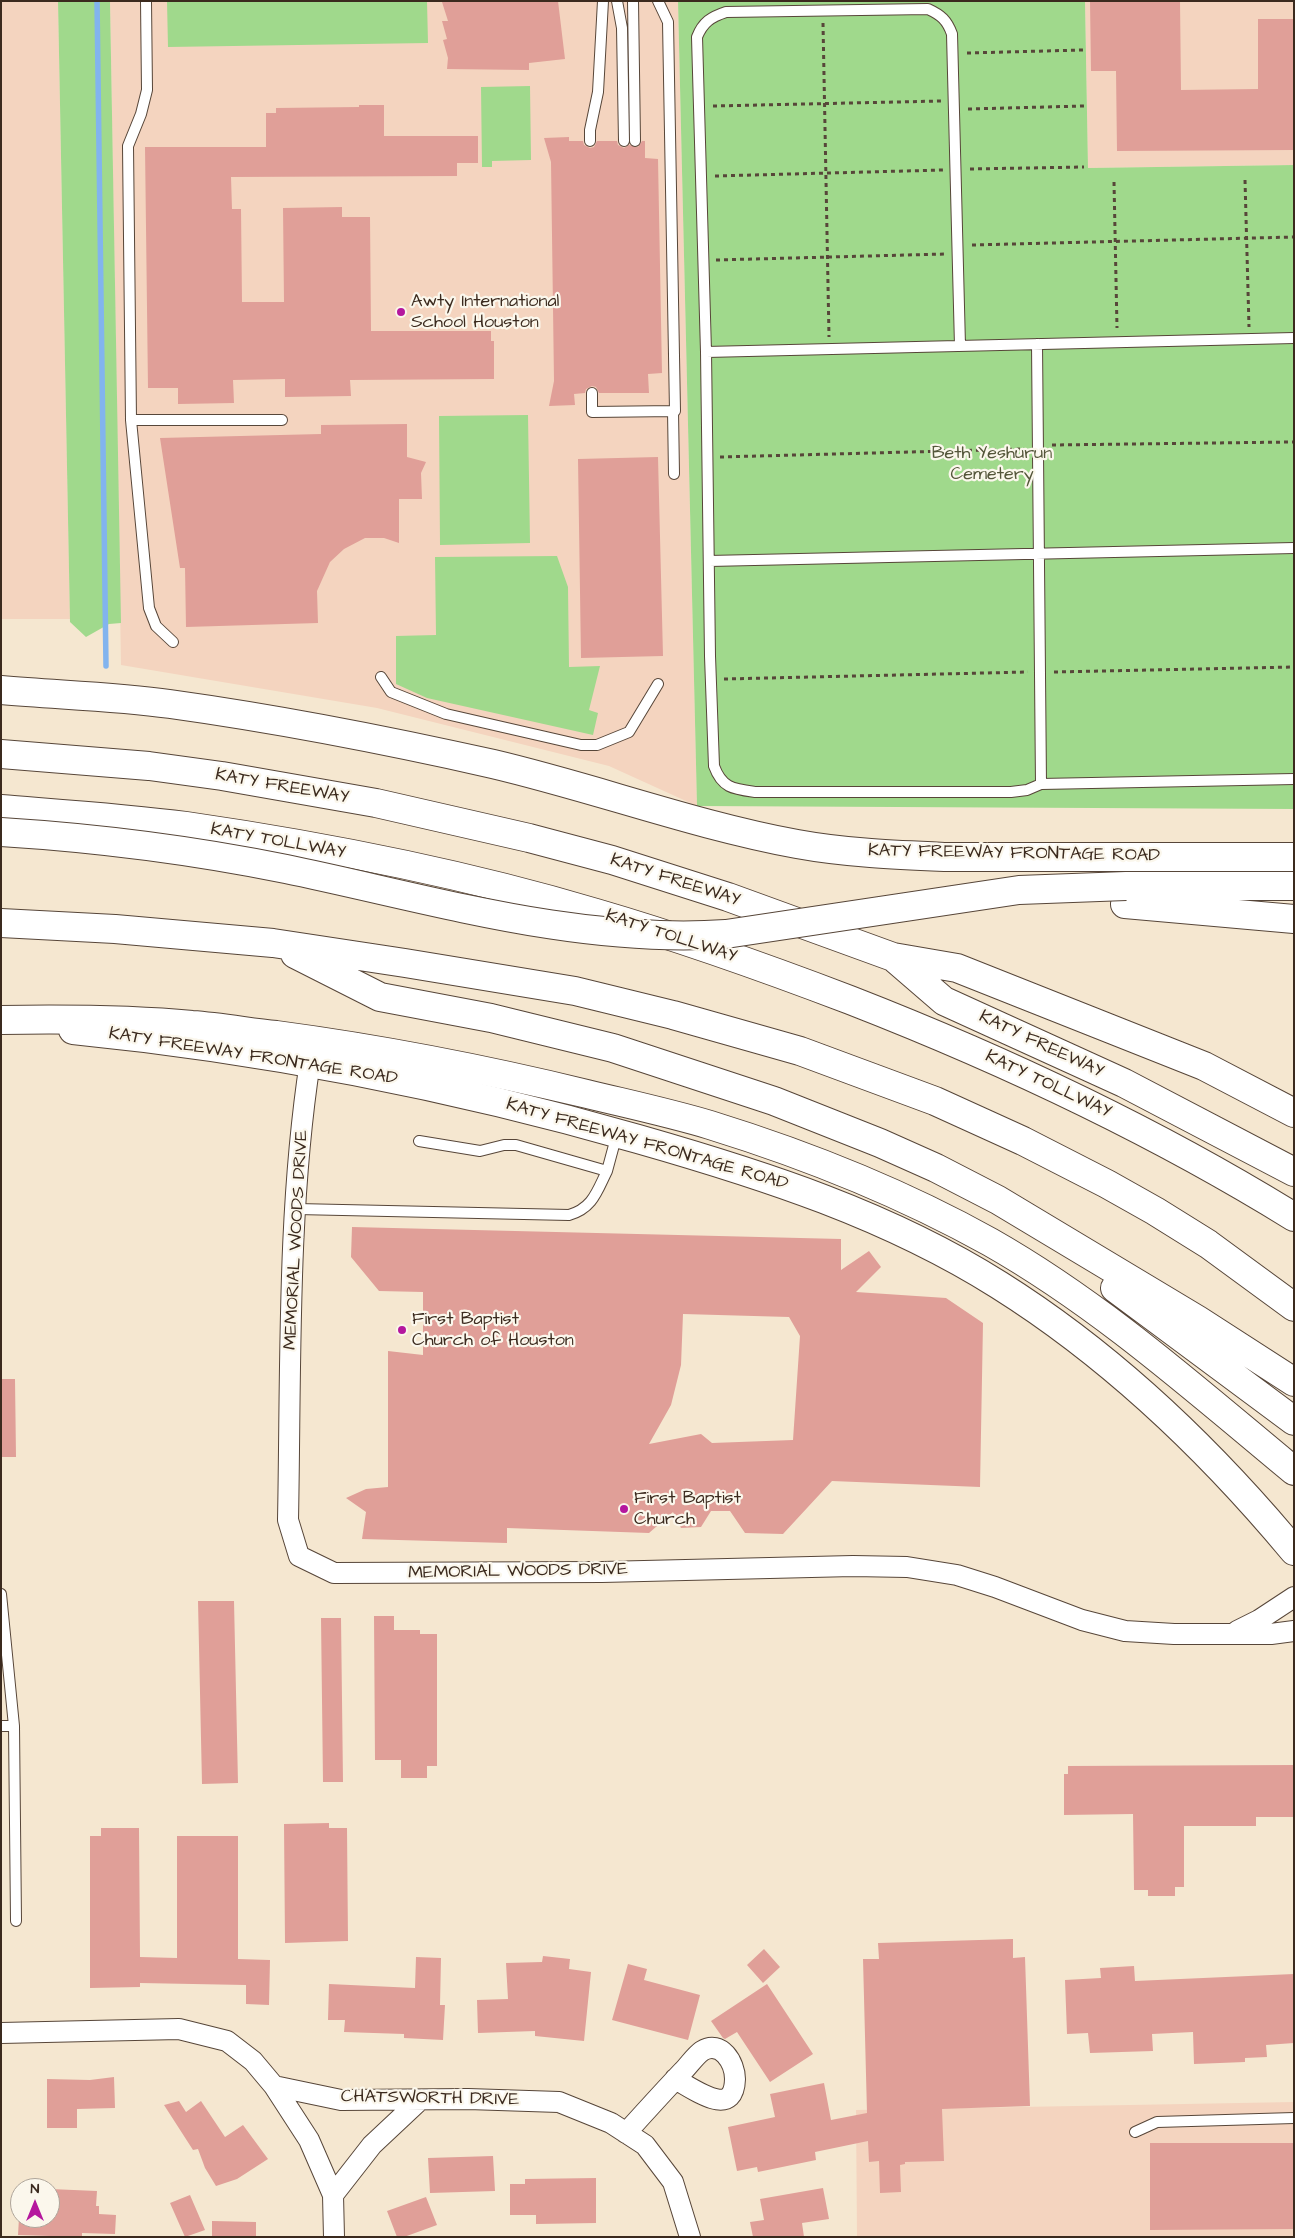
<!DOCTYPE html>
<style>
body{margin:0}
#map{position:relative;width:1295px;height:2238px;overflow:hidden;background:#f5e7d0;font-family:"Architects Daughter",sans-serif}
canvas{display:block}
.frame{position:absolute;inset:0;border:2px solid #3b2a1e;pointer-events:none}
.north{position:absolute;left:10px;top:2178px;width:50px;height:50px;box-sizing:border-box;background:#fbf7ec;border:1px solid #aea59a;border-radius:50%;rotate:0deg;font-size:14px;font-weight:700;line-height:20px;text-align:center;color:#3b2a1e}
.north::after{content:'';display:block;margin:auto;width:18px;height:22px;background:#b5179e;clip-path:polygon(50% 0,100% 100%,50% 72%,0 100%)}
</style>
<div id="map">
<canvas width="1295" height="2238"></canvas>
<div class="frame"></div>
<div class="north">N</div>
</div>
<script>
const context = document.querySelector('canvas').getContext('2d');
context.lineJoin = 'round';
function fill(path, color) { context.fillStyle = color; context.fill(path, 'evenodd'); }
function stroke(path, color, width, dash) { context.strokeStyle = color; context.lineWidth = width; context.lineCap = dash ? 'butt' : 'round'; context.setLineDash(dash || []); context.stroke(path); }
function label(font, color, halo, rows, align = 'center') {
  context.font = font + ' "Architects Daughter",sans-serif'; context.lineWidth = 4.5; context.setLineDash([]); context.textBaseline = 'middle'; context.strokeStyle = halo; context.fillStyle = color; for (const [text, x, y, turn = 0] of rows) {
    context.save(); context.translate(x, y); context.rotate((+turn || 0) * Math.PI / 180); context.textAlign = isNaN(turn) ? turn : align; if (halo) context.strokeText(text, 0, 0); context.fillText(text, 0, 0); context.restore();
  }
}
const built = new Path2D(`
 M 1,1 L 58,1 L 70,619 L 1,619 Z
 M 110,1 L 678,1 L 697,806 L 609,766 L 377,708 L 121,665 Z
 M 1085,1 L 1294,1 L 1294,165 L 1088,168 Z
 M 1294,2102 L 1294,2237 L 857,2237 L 856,2110 Z`);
const green = new Path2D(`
 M 58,1 L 110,1 L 121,623 L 109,624 L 86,637 L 70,622 Z
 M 167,1 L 427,1 L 428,43 L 168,47 Z
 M 678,1 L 1085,1 L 1088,168 L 1294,165 L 1294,809 L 697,806 Z
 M 530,86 L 531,160 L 492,161 L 492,167 L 482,167 L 481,87 Z
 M 528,415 L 530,543 L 440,545 L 439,416 Z
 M 557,556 L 568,587 L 569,667 L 600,666 L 589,710 L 598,713 L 593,735 L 427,698 L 396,684 L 396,636 L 436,635 L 435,557 Z`);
const stream = new Path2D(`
 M 97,1 L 106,666`);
const building = new Path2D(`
 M 446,1 L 558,1 L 565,59 L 529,63 L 529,70 L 447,69 L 448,58 L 443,40 L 447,39 L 442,21 L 448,21 L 442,2 Z
 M 1090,1 L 1180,1 L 1181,90 L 1258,89 L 1258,19 L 1294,19 L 1294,150 L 1117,151 L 1116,71 L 1091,71 Z
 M 359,105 L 384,105 L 384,136 L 478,136 L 478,163 L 457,163 L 457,176 L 231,177 L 232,209 L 241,209 L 242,302 L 284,302 L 283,208 L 342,207 L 342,217 L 370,217 L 371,331 L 491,331 L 491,341 L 494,341 L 494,379 L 350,380 L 351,396 L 285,397 L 285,379 L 233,380 L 234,403 L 178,404 L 178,388 L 148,388 L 145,147 L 266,147 L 266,113 L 276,113 L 276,108 L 359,107 Z
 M 569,137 L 569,141 L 583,141 L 584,145 L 590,148 L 594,147 L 597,141 L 617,141 L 618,145 L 624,148 L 629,145 L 638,147 L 642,141 L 645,141 L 645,158 L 658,159 L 662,373 L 648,374 L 649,393 L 599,393 L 596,387 L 592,386 L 586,389 L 585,393 L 574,394 L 575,405 L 549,406 L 554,381 L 551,162 L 544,138 Z
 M 407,424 L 407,457 L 426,462 L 421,473 L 422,499 L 399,499 L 399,543 L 384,538 L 365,538 L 344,549 L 330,562 L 317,591 L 318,623 L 186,627 L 185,568 L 180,568 L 160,438 L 321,434 L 321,425 Z
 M 658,457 L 663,656 L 581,658 L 578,459 Z
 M 352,1227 L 841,1239 L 841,1270 L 869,1251 L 881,1267 L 856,1292 L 946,1298 L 983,1323 L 980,1487 L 832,1481 L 783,1534 L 745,1533 L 730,1511 L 711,1511 L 701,1527 L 681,1528 L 673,1512 L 649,1533 L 507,1528 L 507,1543 L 362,1539 L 366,1512 L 346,1498 L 366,1489 L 388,1487 L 388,1351 L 423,1355 L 423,1292 L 379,1291 L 351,1257 ZM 683,1314 L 789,1317 L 800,1336 L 793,1440 L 712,1443 L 701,1434 L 649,1444 L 671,1405 L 681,1365 Z
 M 1,1379 L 15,1379 L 16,1457 L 1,1457 Z
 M 198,1601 L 234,1601 L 238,1783 L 202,1784 Z
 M 374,1616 L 394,1616 L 394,1630 L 420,1630 L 420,1634 L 437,1634 L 437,1766 L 427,1766 L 427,1778 L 401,1778 L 401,1760 L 375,1760 Z
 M 321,1618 L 341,1618 L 343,1782 L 323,1782 Z
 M 1294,1765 L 1294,1817 L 1256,1817 L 1256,1826 L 1184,1826 L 1184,1887 L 1175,1887 L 1175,1896 L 1148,1896 L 1148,1890 L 1134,1890 L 1133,1814 L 1064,1815 L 1064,1774 L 1068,1774 L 1068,1766 Z
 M 329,1823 L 329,1828 L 347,1828 L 348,1941 L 285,1943 L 284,1824 Z
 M 101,1828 L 139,1828 L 140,1957 L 177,1958 L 177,1836 L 238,1836 L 238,1959 L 270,1960 L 269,2005 L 246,2004 L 246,1985 L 140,1983 L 140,1987 L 90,1988 L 90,1836 L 101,1836 Z
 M 1013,1939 L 1013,1958 L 1025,1957 L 1030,2106 L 942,2109 L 944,2161 L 905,2162 L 905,2164 L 900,2165 L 901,2192 L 880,2193 L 879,2161 L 869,2162 L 868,2141 L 815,2152 L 816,2160 L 758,2172 L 757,2167 L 737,2171 L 728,2127 L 775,2117 L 770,2094 L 824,2083 L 831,2120 L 867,2113 L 863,1959 L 879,1959 L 878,1943 Z
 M 764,1949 L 780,1967 L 763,1983 L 747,1965 Z
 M 543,1956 L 570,1959 L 569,1969 L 591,1972 L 584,2041 L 535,2036 L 535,2031 L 478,2033 L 477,2000 L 508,1999 L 506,1963 L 542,1962 Z
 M 416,1957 L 441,1958 L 440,2005 L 445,2005 L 443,2040 L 404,2038 L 404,2034 L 344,2032 L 345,2020 L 328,2020 L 329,1984 L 415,1988 Z
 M 628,1964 L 647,1969 L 644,1980 L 700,1995 L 688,2040 L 612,2020 Z
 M 1134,1966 L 1135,1981 L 1294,1974 L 1294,2043 L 1266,2045 L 1267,2057 L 1245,2058 L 1245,2062 L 1194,2064 L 1193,2032 L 1152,2034 L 1153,2051 L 1090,2053 L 1088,2033 L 1067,2034 L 1065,1980 L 1101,1978 L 1100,1968 Z
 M 767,1984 L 813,2054 L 770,2082 L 737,2032 L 725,2039 L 723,2038 L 711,2021 Z
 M 114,2077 L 115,2108 L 77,2109 L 77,2128 L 47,2128 L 47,2079 L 90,2080 Z
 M 179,2101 L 186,2112 L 201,2101 L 225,2137 L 243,2125 L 268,2159 L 237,2179 L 216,2186 L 205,2168 L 198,2149 L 193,2150 L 164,2105 Z
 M 1150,2143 L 1294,2143 L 1294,2229 L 1150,2230 Z
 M 493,2156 L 495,2191 L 430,2193 L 428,2158 Z
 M 596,2178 L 596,2223 L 536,2224 L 536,2215 L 510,2215 L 510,2184 L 525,2184 L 525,2179 Z
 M 823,2188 L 829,2219 L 802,2223 L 804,2237 L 753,2237 L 750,2222 L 764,2220 L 760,2199 Z
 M 50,2189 L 97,2191 L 96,2206 L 99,2206 L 99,2214 L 116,2215 L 115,2234 L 82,2233 L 82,2237 L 18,2235 L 19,2218 L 50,2218 Z
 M 190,2195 L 205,2230 L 185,2237 L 170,2203 Z
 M 426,2197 L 437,2225 L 404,2237 L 397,2237 L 387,2211 Z
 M 212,2221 L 256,2222 L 256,2237 L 212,2237 Z`);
const path = new Path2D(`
 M 823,23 L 829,337
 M 967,53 L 1083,50
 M 713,106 L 942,101
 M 968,109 L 1084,106
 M 970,169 L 1084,167
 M 715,176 L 943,170
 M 1245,180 L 1249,327
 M 1114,182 L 1117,328
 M 972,245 L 1294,237
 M 716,260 L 945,254
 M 1052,445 L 1294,442
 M 720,457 L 1024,449
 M 1054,672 L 1294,667
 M 724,679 L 1028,672`);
const service = new Path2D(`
 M 146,1 L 147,90 L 141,114 L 128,146 L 131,420 L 149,608 L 156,626 L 173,642
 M 617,1 L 622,28 L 624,141
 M 633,1 L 635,141
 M 590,141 L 590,130 L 598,92 L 603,1
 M 1294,338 L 706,352 L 710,656 L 714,766 C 722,788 733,789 755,792 L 1011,792 L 1027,790 L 1041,784 L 1294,779
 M 1037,344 L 1041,784
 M 706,352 L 697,37 C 703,22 711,17 726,12 L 928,9 C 941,15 947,20 952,34 L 960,346
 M 592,393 L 592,412 L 675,411 L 668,22 L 658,1
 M 673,411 L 674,474
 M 131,420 L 282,420
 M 709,561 L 1294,548
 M 381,677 L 391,692 L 446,714 L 581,745 L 597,745 L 629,732 L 658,684
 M 419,1141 L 480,1151 L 504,1145 L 516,1145 L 607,1171 L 617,1134
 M 297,1209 L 569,1215 C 593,1208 597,1191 607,1171
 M 1,1594 L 14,1726 L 1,1726
 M 14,1726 L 16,1921
 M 1135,2132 L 1157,2122 L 1294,2118`);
const minor = new Path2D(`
 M 310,1062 C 287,1211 291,1369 288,1520 L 299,1556 L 334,1573 L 602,1572 L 853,1566 L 907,1567 L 957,1575 L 995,1587 L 1082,1620 L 1125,1631 L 1174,1634 L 1271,1634 L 1294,1631
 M 1237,1631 L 1259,1620 L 1294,1597
 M 1,2033 L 179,2029 L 227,2041 L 253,2061 L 274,2086 L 341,2100 L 468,2099 L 559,2102 L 611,2123 L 645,2145 L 673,2182 L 690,2237
 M 274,2086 L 309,2140 L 333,2195 L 334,2237
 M 626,2133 C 645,2112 664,2091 683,2071 C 689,2065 695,2056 702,2051 C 721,2039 735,2063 735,2079 C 734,2120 694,2089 675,2079
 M 333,2195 L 372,2145 L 420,2100`);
const secondary = new Path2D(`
 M 1,690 C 57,695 114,696 170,704 C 278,719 386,740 493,764 C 595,788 694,825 797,844 C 846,853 897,855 946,857 L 1294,857
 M 73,1030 C 264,1049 453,1086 638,1139 C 764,1175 888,1215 999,1285 C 1112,1356 1209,1449 1294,1551`);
const motorway = new Path2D(`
 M 1,754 L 149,766 L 222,776 L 376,803 L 529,838 L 612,860 L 728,897 L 893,957 L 944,1001 L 1124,1083 L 1294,1172
 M 1,809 C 63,814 125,818 186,826 C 324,846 462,873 596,913 C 682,938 766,968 850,1000 C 1004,1060 1153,1130 1294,1217
 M 1126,886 L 1294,886
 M 1125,904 L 1294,919
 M 1,923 L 115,929 L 273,943 L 405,963 L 575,991 L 673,1015 L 800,1051 L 935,1101 L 1023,1141 L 1107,1184 L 1155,1211 L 1208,1244 L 1294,1307
 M 295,954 L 380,997 L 491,1018 L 613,1048 L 774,1101 L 880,1143 L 936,1168 L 998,1200 L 1198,1320 L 1294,1382
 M 893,957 L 957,968 L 1204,1066 L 1294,1113
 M 1,1020 C 65,1019 128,1019 192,1025 C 220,1027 248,1032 276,1035 C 381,1049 484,1069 587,1094 C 628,1104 670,1113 710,1125 C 807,1155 902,1193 990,1242 C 1101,1305 1196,1390 1294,1471
 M 1115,1288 L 1294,1421`);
const motorwayBridge = new Path2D(`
 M 1,832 C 97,838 192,850 286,869 C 431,899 576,944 726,934 L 1019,890 L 1126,886`);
const markers = [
 [401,312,5,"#b5179e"],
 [402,1330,5,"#b5179e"],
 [624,1509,5,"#b5179e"]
];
const poiNames = [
 ["Awty International",411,302],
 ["School Houston",411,323],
 ["First Baptist",412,1320],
 ["Church of Houston",412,1341],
 ["First Baptist",634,1499],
 ["Church",634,1520]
];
const parkNames = [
 ["Beth Yeshurun",992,454],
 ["Cemetery",992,475]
];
const streetNames = [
 ["KATY FREEWAY",282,787,10],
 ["KATY TOLLWAY",278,842,10],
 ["KATY FREEWAY FRONTAGE ROAD",1014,854,1],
 ["KATY FREEWAY",675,881,18],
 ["KATY TOLLWAY",671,937,18],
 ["KATY FREEWAY",1041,1045,25],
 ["KATY FREEWAY FRONTAGE ROAD",253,1057,9],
 ["KATY TOLLWAY",1048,1085,25],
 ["KATY FREEWAY FRONTAGE ROAD",647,1145,16],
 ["MEMORIAL WOODS DRIVE",297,1240,-87],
 ["MEMORIAL WOODS DRIVE",518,1572,-1],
 ["CHATSWORTH DRIVE",430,2099,1]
];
fill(built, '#f4d4bf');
fill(green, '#a0d98c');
stroke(stream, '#82b4ee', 5.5);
fill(building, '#e09f98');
stroke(service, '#574639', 12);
stroke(minor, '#574639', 22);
stroke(secondary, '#574639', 30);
stroke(motorway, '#574639', 30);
stroke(path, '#574639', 3, [4, 4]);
stroke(service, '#fff', 10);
stroke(minor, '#fff', 20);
stroke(secondary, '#fff', 28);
stroke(motorway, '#fff', 28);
stroke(motorwayBridge, '#574639', 30, []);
stroke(motorwayBridge, '#fff', 28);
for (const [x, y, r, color] of markers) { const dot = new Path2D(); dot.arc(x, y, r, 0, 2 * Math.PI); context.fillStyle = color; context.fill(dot); stroke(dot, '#fbf7ec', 2); }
label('18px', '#3b2a1e', '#fbf7ec', poiNames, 'left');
label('18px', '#54563a', '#fbf7ec', parkNames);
label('18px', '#3b2a1e', '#fbf7ec', streetNames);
</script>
